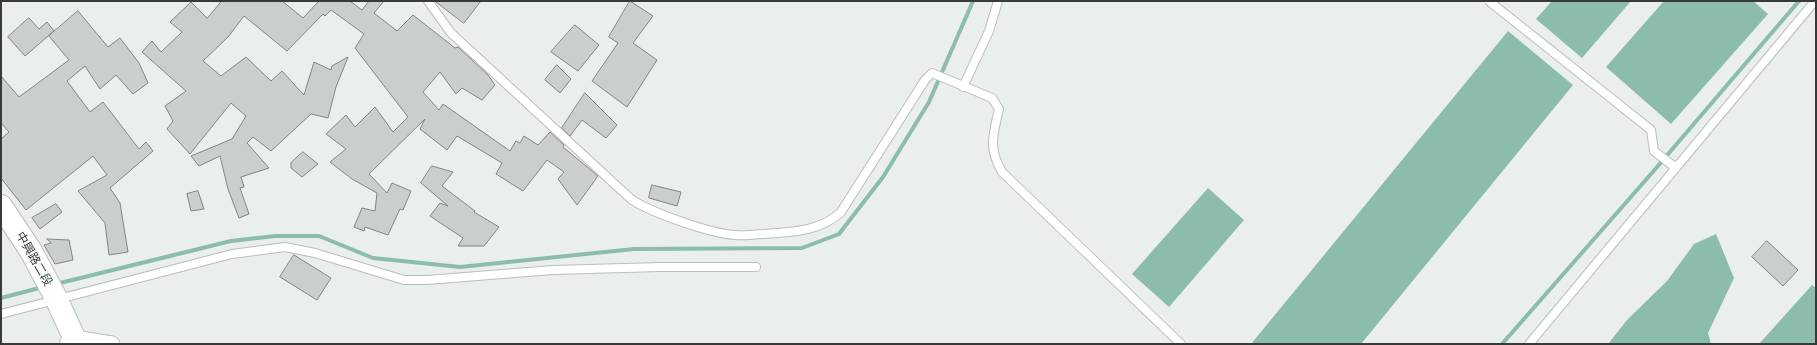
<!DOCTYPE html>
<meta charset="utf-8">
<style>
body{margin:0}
#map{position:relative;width:1817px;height:345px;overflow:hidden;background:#eaeeec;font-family:Mulish,sans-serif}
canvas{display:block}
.frame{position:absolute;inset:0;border:2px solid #383a39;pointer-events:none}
</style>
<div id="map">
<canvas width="1817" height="345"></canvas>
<div class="frame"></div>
</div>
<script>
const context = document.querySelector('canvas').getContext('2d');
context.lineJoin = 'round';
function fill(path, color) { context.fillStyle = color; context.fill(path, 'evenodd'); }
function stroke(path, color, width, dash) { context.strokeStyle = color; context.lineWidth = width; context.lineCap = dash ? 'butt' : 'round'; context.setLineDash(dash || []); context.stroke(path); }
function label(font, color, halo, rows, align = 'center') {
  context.font = font + ' Mulish,"Noto Sans TC",sans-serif'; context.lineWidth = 3.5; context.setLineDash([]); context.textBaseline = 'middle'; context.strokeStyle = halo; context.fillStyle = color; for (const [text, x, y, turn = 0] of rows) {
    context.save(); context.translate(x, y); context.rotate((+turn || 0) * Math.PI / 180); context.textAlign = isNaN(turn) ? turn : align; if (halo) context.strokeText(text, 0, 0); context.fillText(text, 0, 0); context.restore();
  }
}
const water = new Path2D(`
 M 1552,1 L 1631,1 L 1582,58 L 1536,19 Z
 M 1664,1 L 1753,1 L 1768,14 L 1671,124 L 1606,67 Z
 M 1508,31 L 1573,85 L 1361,344 L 1251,344 Z
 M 1208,188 L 1244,220 L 1169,307 L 1132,274 Z
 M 1716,234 L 1734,278 L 1708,333 L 1711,344 L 1608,344 L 1627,320 L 1667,281 L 1694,244 Z
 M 1812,285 L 1816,288 L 1816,344 L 1759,344 Z`);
const stream = new Path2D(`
 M 56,284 L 231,241 L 275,236 L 319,236 L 373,258 L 460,267 L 634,249 L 802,248 L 839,234 L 883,177 L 929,102 L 973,1
 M 1,298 L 43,287
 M 1502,344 L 1651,174 L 1799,1`);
const building = new Path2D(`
 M 222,1 L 282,1 L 303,18 L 319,1 L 350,1 L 362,10 L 369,1 L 384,1 L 374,13 L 397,31 L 413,15 L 455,48 L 458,47 L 488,75 L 495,85 L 482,100 L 462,88 L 456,94 L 440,72 L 423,92 L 439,110 L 443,104 L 510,151 L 516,141 L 520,143 L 524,136 L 538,145 L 550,132 L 564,145 L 563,147 L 598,176 L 577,205 L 558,179 L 564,172 L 547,160 L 523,191 L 496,174 L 502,163 L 457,136 L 447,150 L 420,129 L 425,119 L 369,174 L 387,193 L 392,183 L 411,191 L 403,210 L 400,209 L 388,235 L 365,227 L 364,231 L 354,227 L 362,208 L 375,211 L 377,193 L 352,179 L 330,162 L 346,149 L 326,134 L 346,115 L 355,127 L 375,107 L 393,132 L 408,117 L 355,48 L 364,34 L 331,10 L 325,16 L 323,14 L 287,51 L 244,16 L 228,37 L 203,61 L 221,76 L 246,57 L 271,81 L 282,71 L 304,95 L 314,62 L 331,70 L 332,66 L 348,57 L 336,87 L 328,118 L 311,114 L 271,151 L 253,137 L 247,143 L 269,168 L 241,177 L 244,187 L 240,188 L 249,214 L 239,218 L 228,189 L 220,156 L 199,166 L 191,156 L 232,139 L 246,116 L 231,103 L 190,154 L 167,129 L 173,121 L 165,106 L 186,91 L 142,52 L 152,41 L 161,52 L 182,32 L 170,22 L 191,2 L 207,18 Z
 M 435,1 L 481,1 L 464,23 Z
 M 630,1 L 653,16 L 633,43 L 657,60 L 627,107 L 592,81 L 618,43 L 609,37 Z
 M 78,11 L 108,47 L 120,38 L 139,63 L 148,83 L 133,94 L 116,75 L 100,89 L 85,66 L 67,81 L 90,112 L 103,102 L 139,149 L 146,142 L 153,151 L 110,188 L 120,203 L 128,252 L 109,255 L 105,223 L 78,191 L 107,175 L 93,156 L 26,210 L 1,178 L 1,139 L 9,132 L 1,123 L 1,76 L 19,97 L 69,60 L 49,36 Z
 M 29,18 L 39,29 L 47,22 L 54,31 L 25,56 L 8,37 Z
 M 575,25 L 599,45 L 578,71 L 551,52 Z
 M 557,65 L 571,79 L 560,93 L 545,80 Z
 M 585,93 L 617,125 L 606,138 L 582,120 L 570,136 L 562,128 Z
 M 303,152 L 318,164 L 302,177 L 291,168 L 291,163 Z
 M 432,166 L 453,172 L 442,186 L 475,211 L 474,212 L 499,227 L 484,246 L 458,246 L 463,238 L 430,216 L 440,203 L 448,206 L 421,183 Z
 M 652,185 L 681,192 L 677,206 L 649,198 Z
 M 198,191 L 204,209 L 191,211 L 187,194 Z
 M 56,204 L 62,212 L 40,229 L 32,218 Z
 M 47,239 L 69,240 L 73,260 L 55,264 L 44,245 L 51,243 Z
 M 1767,241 L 1798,270 L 1783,286 L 1752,257 Z
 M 294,255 L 331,278 L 317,300 L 280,277 Z`);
const service = new Path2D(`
 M 428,1 L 451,33 L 632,200 C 653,213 711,234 736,235 C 744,236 754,234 763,234 C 790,232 820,232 841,212 L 925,80 L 932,73 L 992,98 L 999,109 C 993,135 988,148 1002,172 L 1181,344
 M 1489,1 L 1651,130 L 1654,151 L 1676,168
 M 963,87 L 989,31 L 998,1
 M 1,314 L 232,254 L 285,247 L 315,253 L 404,280 L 427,280 L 553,270 L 660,267 L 756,267
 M 1529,344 L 1815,1`);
const minor = new Path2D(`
 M 68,342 L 74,338 L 112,344`);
const primary = new Path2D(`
 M 1,206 L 31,251 L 56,298 L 77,344`);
const streetNames = [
 ["中興路二段",34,259,60]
];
fill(water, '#8bbdaa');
stroke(stream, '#8bbdaa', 4);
fill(building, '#cacfcd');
stroke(building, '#818584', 1);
stroke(service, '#babebc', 10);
stroke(minor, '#babebc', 17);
stroke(primary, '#babebc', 24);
stroke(service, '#fff', 8);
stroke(minor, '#fff', 15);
stroke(primary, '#fff', 22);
label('12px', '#383a39', '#f7fbf9', streetNames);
</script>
